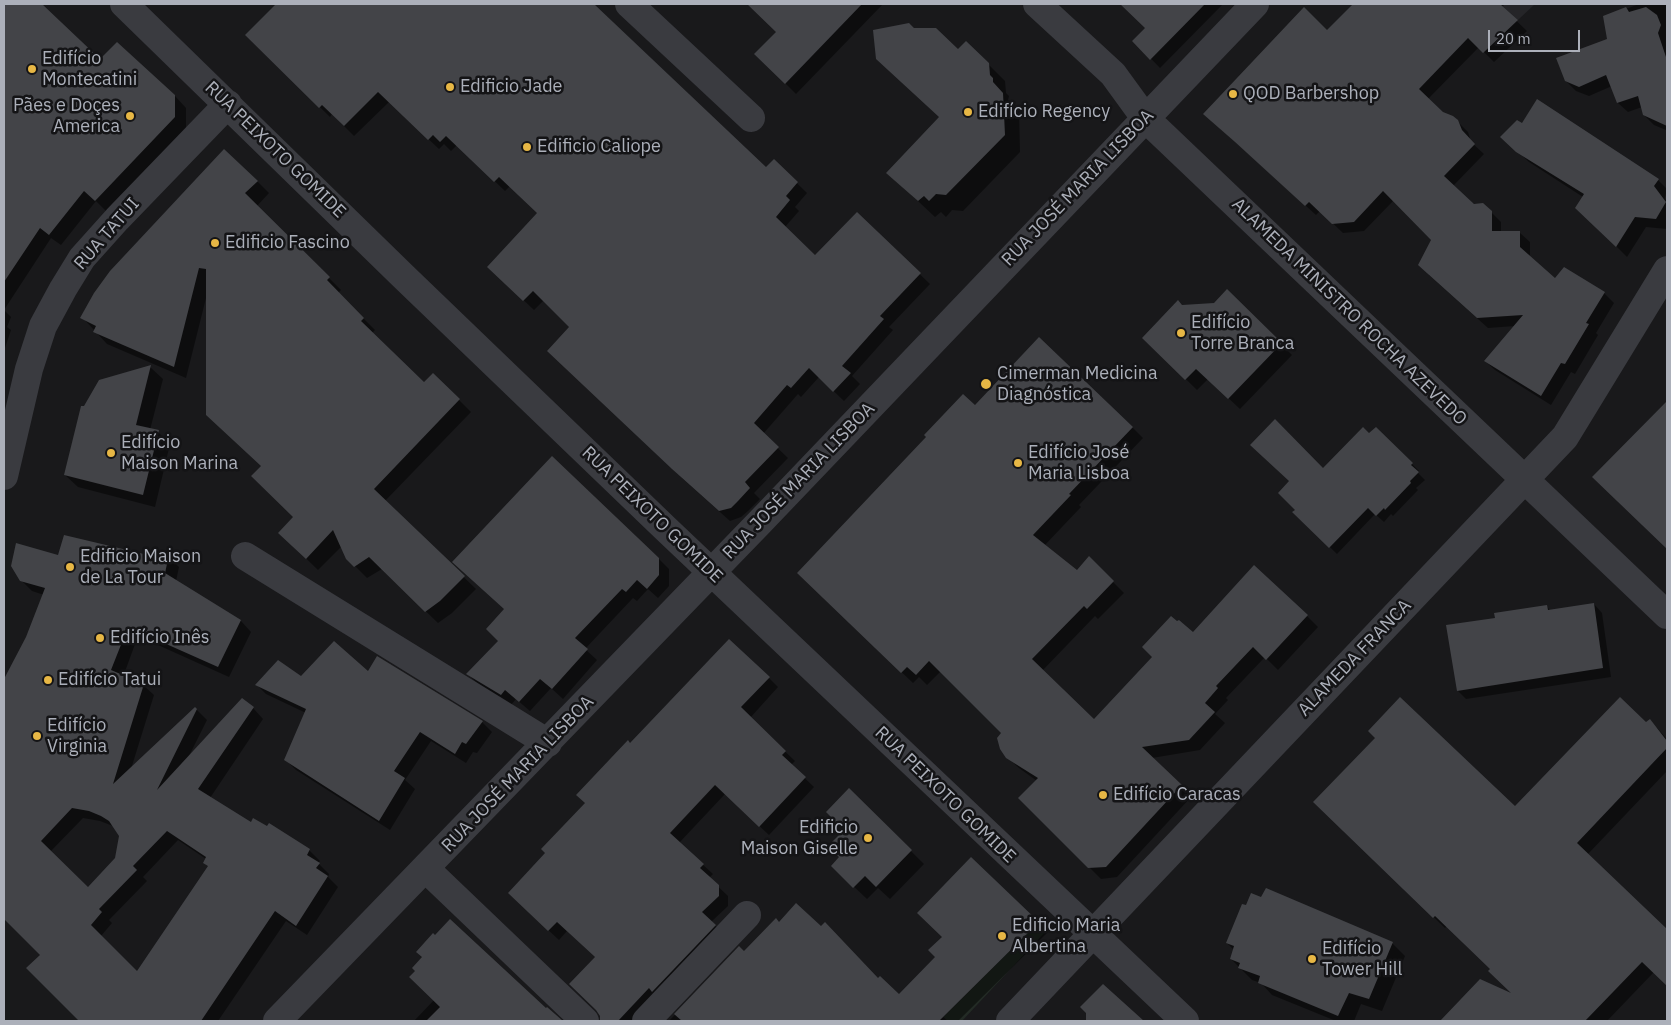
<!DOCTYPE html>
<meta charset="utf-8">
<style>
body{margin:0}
#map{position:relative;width:1671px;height:1025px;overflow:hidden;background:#19191b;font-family:"IBM Plex Sans",sans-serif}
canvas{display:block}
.frame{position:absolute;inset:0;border:5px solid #acb0ba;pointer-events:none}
.scale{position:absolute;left:1488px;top:30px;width:92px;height:22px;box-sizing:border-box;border:2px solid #acb0ba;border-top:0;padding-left:6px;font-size:15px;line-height:18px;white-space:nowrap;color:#acb0ba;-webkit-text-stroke:4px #141416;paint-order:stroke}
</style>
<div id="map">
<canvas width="1671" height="1025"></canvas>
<div class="frame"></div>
<div class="scale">20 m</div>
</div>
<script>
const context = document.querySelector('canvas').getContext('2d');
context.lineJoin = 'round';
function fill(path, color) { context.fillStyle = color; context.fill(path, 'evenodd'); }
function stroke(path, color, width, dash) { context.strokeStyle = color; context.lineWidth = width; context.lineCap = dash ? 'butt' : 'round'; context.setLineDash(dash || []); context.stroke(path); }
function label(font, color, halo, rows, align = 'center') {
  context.font = font + ' "IBM Plex Sans",sans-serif'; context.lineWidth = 5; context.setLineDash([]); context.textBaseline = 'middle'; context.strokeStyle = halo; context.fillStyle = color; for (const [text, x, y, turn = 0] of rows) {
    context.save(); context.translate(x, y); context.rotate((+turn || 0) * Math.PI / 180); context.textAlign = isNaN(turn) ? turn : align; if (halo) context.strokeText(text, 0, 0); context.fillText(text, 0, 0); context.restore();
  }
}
const built = new Path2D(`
 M 1500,4 L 1535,4 L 1518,20 Z`);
const green = new Path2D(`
 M 1039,922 L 1047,930 L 962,1021 L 948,1021 L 943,1017 Z`);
const shadow = new Path2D(`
 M 4,4 L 40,4 L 100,61 L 175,96 L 186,108 L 186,129 L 107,212 L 96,201 L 61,245 L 51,238 L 4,310 L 11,317 L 7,327 L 11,330 L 4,351 L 4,160 L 28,135 L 4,112 Z
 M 275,4 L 593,4 L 767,169 L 774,161 L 807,193 L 795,207 L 799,211 L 785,227 L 815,256 L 857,214 L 930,284 L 889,327 L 893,330 L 852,376 L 860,384 L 844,401 L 819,377 L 801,397 L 798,394 L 763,434 L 788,458 L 754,493 L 760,499 L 748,511 L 741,517 L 730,521 L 683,479 L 559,361 L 571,327 L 544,300 L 534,310 L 499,277 L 539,213 L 510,186 L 505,191 L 457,145 L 451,151 L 444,144 L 439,149 L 389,102 L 354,136 L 332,114 L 330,117 L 247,35 L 277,5 Z
 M 749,4 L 883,4 L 796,94 L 756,54 L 778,32 Z
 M 1121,4 L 1223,4 L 1160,68 L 1134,41 L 1147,28 Z
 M 1354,4 L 1505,4 L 1502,7 L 1527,31 L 1494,62 L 1479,47 L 1428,99 L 1442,113 L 1457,121 L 1468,132 L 1471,142 L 1484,154 L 1453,186 L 1474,206 L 1491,212 L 1501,222 L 1501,233 L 1520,233 L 1530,242 L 1530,257 L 1555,280 L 1564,269 L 1604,293 L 1614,303 L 1596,333 L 1598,335 L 1575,374 L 1571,372 L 1551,405 L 1495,370 L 1485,361 L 1515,326 L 1488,328 L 1429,275 L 1433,240 L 1394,200 L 1364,231 L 1343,233 L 1320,211 L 1316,215 L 1204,114 L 1327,32 Z
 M 1639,4 L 1667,4 L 1666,130 L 1654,125 L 1644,115 L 1642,107 L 1628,112 L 1618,103 L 1612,86 L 1589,96 L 1576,91 L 1566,81 L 1608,40 L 1605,17 Z
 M 914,30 L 958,51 L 967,43 L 1005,81 L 1006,93 L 1009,96 L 1008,100 L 1019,110 L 1020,152 L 963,211 L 952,210 L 946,217 L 941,212 L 935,217 L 888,173 L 940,118 Z
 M 1513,147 L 1658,180 L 1667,189 L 1665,198 L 1667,202 L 1667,229 L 1646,227 L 1627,257 L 1577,207 L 1583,197 L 1529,162 Z
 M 257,181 L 269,193 L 257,206 L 341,290 L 338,293 L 375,330 L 372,333 L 424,383 L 433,374 L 471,412 L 385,501 L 476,589 L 452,613 L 438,623 L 382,569 L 367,578 L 347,558 L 342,546 L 318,570 L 280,533 L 295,517 L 262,466 L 206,298 L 186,378 L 107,344 L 82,317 Z
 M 1227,291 L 1292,355 L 1240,409 L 1208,379 L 1197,390 L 1144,338 L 1182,306 L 1214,304 Z
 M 150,367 L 163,379 L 150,430 L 158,432 L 170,444 L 155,507 L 78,487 L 65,475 L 85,408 Z
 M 1667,402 L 1667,548 L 1594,477 Z
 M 975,407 L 1132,427 L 1143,438 L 1079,505 L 1081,507 L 1044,546 L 1077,571 L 1089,558 L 1124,593 L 1098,619 L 1095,616 L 1042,671 L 1094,721 L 1193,634 L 1307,616 L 1318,627 L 1278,670 L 1265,657 L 1226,698 L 1228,700 L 1215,714 L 1225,723 L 1200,750 L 1152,758 L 1192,796 L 1117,877 L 1101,879 L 1020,798 L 1037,781 L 1019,768 L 1007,757 L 1003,733 L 941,671 L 927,685 L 919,677 L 913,683 L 809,584 Z
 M 1376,428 L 1419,471 L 1418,473 L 1425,480 L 1416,488 L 1418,490 L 1393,516 L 1391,514 L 1384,522 L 1375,514 L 1337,554 L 1294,512 L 1323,470 Z
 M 59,556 L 168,556 L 179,567 L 176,581 L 241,621 L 251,632 L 229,677 L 138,636 L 123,677 L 143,685 L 154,695 L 131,769 L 196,709 L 207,720 L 189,756 L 253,708 L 263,719 L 210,798 L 251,823 L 267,828 L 269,825 L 309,850 L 320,861 L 318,863 L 329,874 L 328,877 L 338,887 L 307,935 L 286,921 L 218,1021 L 81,1021 L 28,968 L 42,955 L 4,918 L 4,681 L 27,638 L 44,595 L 32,591 L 21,580 ZM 83,818 L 100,821 L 113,826 L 121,836 L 116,859 L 88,889 L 50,852 ZM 178,840 L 206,859 L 209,867 L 137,972 L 101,936 L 112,923 L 109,920 L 147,881 L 143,877 Z
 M 659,559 L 669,569 L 669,586 L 658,598 L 648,589 L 637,601 L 633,598 L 585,649 L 597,660 L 563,699 L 551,688 L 530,711 L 516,699 L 511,705 L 478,684 L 468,674 Z
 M 1594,604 L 1602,613 L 1611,677 L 1466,699 L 1458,691 L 1496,619 L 1546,606 L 1551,611 Z
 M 368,673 L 482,722 L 492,732 L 477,753 L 473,752 L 466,763 L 431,741 L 405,780 L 415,789 L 390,830 L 296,770 L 286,760 L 306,713 L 266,694 L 257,685 L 301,677 Z
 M 769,678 L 778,687 L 750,718 L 795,761 L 791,765 L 814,787 L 769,835 L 725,794 L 679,843 L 713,874 L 709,878 L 728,896 L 728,906 L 711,922 L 725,935 L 643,1021 L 620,1021 L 596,999 L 596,958 L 567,931 L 559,940 L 519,903 L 547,853 L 630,745 Z
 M 1650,720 L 1667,739 L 1667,771 L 1588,854 L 1667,931 L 1667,985 L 1654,972 L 1607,1021 L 1441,1021 L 1480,981 L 1516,996 L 1491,969 L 1447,926 L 1445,928 L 1326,813 L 1515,808 Z
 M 849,790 L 924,864 L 890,899 L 878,888 L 867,899 L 832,866 L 841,857 Z
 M 971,859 L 1048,932 L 958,1021 L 949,1021 L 947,1020 L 945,1021 L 669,1021 L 739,948 L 744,952 L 779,924 L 878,979 L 899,996 L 937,957 Z
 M 1227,943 L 1392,943 L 1405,956 L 1382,1011 L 1361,1004 L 1354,1021 L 1336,1021 L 1272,995 L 1261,983 L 1252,980 L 1231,959 L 1234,950 Z
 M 434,1000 L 546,1010 L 547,1008 L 561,1021 L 414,1021 Z`);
const building = new Path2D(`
 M 4,4 L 42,4 L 100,59 L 117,42 L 175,95 L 175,117 L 95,201 L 84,191 L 49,235 L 40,228 L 4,282 Z
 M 276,4 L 594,4 L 766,167 L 774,159 L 798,182 L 786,196 L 790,200 L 776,217 L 815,255 L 857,212 L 921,273 L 880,316 L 884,319 L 842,366 L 851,373 L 833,392 L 809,368 L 791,388 L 787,385 L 754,423 L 779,447 L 745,482 L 750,488 L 738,501 L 731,508 L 719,511 L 672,469 L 547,351 L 569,327 L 533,291 L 523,301 L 487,267 L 537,213 L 499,177 L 494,182 L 446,136 L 440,142 L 433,135 L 428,140 L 378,92 L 344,126 L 322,105 L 319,108 L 245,35 Z
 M 747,4 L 862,4 L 785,84 L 754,54 L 776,32 Z
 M 1120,4 L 1205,4 L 1150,60 L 1132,41 L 1145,28 Z
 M 1353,4 L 1500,4 L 1518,20 L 1483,53 L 1468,38 L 1419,89 L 1443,112 L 1453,116 L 1458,120 L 1462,130 L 1475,144 L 1444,176 L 1474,204 L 1483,203 L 1492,211 L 1492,231 L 1520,231 L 1520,247 L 1555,278 L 1564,267 L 1605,292 L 1586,323 L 1589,324 L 1565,364 L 1561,363 L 1541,396 L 1484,361 L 1523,315 L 1477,318 L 1418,265 L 1431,240 L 1383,191 L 1354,222 L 1332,224 L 1309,202 L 1305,206 L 1235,142 L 1203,114 L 1304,7 L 1327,30 Z
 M 1626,7 L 1629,12 L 1646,7 L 1657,15 L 1661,25 L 1658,33 L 1667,60 L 1667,126 L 1643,115 L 1638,96 L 1617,103 L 1606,75 L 1579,87 L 1565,81 L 1556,58 L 1607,39 L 1603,16 Z
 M 909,23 L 914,28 L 936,28 L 958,49 L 966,41 L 989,63 L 990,75 L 993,78 L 993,82 L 1003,93 L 1005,135 L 946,195 L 936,194 L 929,201 L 924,196 L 918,201 L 886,173 L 939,117 L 876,59 L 873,30 Z
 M 1537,99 L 1659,179 L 1654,186 L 1666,202 L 1656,219 L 1635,217 L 1616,247 L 1575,208 L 1584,194 L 1516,152 L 1500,137 L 1517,120 L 1522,123 Z
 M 224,149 L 258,181 L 245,193 L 330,277 L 327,280 L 364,318 L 361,321 L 424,382 L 433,373 L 460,399 L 374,489 L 465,576 L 440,601 L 425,612 L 369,557 L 354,567 L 346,559 L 333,530 L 306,559 L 278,533 L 293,517 L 251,476 L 261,466 L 206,415 L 206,269 L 199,268 L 174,367 L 93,332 L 96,326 L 80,318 L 94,293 L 110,271 Z
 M 1227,289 L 1282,343 L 1228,399 L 1196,369 L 1185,380 L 1142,338 L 1178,300 L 1182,305 L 1214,303 Z
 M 1039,337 L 1133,427 L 1069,494 L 1071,495 L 1033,535 L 1077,570 L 1089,556 L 1114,581 L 1087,609 L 1084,606 L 1032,659 L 1094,719 L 1152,657 L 1142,647 L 1171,616 L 1177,621 L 1179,620 L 1193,632 L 1254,565 L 1308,615 L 1266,660 L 1253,647 L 1216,686 L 1218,688 L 1205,703 L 1215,712 L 1189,740 L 1142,747 L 1182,785 L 1106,867 L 1088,868 L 1018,798 L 1038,778 L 1006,758 L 1000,749 L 997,738 L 1001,733 L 929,661 L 916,675 L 907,667 L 901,673 L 797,573 L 926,437 L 924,435 L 963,394 L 975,405 Z
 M 151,365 L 136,425 L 159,430 L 143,495 L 64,475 L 81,406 L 84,406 L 99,380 Z
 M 1667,401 L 1667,549 L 1592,477 Z
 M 1275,419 L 1323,468 L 1363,427 L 1369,433 L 1376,427 L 1413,463 L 1411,465 L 1419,472 L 1410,481 L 1411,483 L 1385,510 L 1384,508 L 1376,516 L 1368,508 L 1329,548 L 1292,512 L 1295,510 L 1278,493 L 1289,481 L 1250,445 Z
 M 552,456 L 659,558 L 659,575 L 647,589 L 637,580 L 626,592 L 622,589 L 575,638 L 588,649 L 552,689 L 540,679 L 519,702 L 505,690 L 501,695 L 466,674 L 498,641 L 486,629 L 504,609 L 452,562 Z
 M 64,535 L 148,555 L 151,552 L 169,555 L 165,573 L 241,620 L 218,667 L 128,627 L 111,670 L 144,684 L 113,784 L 195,707 L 197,709 L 157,790 L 242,698 L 254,707 L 198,789 L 251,822 L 253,818 L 267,826 L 269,823 L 310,849 L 307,855 L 320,863 L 316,868 L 328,876 L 296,926 L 275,911 L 201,1021 L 79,1021 L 26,968 L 40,955 L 4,919 L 4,679 L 26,637 L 45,588 L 20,581 L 11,566 L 16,543 L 58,555 ZM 72,808 L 89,811 L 101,816 L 109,821 L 119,836 L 115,858 L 88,887 L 41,841 ZM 167,831 L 206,857 L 203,863 L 208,866 L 137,971 L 91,925 L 102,912 L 99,909 L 137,870 L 133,866 Z
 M 1594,603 L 1603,668 L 1457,691 L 1446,625 L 1495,618 L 1494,613 L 1547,605 L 1548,610 Z
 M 729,639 L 770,677 L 741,707 L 786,751 L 782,755 L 806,777 L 759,827 L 715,785 L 670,833 L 704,864 L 700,868 L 719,885 L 719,896 L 702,912 L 716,925 L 652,992 L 649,988 L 618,1021 L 600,1021 L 600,1016 L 596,1010 L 569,984 L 595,957 L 557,922 L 548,931 L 508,893 L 545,853 L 541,849 L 585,803 L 576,795 L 628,740 L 630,743 Z
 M 334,641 L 368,671 L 377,656 L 483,721 L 466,744 L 462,742 L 455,754 L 420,732 L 394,771 L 405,778 L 379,821 L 284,760 L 306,709 L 255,685 L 278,660 L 301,676 Z
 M 1400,697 L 1515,806 L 1620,697 L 1646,722 L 1650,719 L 1667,741 L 1667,748 L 1577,843 L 1667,929 L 1667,986 L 1642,962 L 1585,1021 L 1440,1021 L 1480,979 L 1511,993 L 1488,971 L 1490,969 L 1435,916 L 1433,918 L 1313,802 L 1375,738 L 1368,731 Z
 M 849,788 L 912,850 L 876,887 L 865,876 L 853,888 L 831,866 L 839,857 L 828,846 L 844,830 L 826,812 Z
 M 971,857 L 1039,922 L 939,1021 L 682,1021 L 674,1014 L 739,946 L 744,951 L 776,918 L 779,922 L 796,903 L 821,926 L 825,922 L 878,978 L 880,976 L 899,994 L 935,957 L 928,950 L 942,937 L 917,913 Z
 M 1266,888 L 1393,942 L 1369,999 L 1349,993 L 1338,1016 L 1258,983 L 1260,976 L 1238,968 L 1240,963 L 1230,959 L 1234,946 L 1226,943 L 1242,904 L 1246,905 L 1251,893 L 1261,897 Z
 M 450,919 L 546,1008 L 547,1007 L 563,1021 L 426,1021 L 440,1007 L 409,977 L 415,971 L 412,968 L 422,957 L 416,952 L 433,933 L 435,935 Z
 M 1103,984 L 1144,1021 L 1086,1021 L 1086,1013 L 1080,1007 Z`);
const minor = new Path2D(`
 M 124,4 L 404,277 L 666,529 L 1185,1021
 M 629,4 L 751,118
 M 1037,4 L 1113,74 L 1145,118 L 1667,615
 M 4,476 L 29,369 L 43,326 L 63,289 L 82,258 L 117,219 L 228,104
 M 245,556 L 548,743
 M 426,869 L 585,1021
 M 277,1021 L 760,522 L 1255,4
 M 646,1021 L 747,915
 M 1010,1021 L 1565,437 L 1667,270`);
const markers = [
 [32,69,5,"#e7b745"],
 [450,87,5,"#e7b745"],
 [1233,94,5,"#e7b745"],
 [968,112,5,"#e7b745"],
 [130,116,5,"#e7b745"],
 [527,147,5,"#e7b745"],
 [215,243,5,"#e7b745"],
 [1181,333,5,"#e7b745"],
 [986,384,6,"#e7b745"],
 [111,453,5,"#e7b745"],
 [1018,463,5,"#e7b745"],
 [70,567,5,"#e7b745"],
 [100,638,5,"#e7b745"],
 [48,680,5,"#e7b745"],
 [37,736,5,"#e7b745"],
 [1103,795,5,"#e7b745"],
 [868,838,5,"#e7b745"],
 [1002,936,5,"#e7b745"],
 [1312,959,5,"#e7b745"]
];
const poiNames = [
 ["Edifício",42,59],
 ["Montecatini",42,80],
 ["Edificio Jade",460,87],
 ["QOD Barbershop",1243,94],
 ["Pães e Doçes",120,106,"right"],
 ["America",120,127,"right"],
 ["Edifício Regency",978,112],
 ["Edificio Caliope",537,147],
 ["Edificio Fascino",225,243],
 ["Edifício",1191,323],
 ["Torre Branca",1191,344],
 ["Cimerman Medicina",997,374],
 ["Diagnóstica",997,395],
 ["Edifício",121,443],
 ["Maison Marina",121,464],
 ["Edifício José",1028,453],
 ["Maria Lisboa",1028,474],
 ["Edificio Maison",80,557],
 ["de La Tour",80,578],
 ["Edifício Inês",110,638],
 ["Edifício Tatui",58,680],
 ["Edifício",47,726],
 ["Virginia",47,747],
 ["Edifício Caracas",1113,795],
 ["Edificio",858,828,"right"],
 ["Maison Giselle",858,849,"right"],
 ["Edificio Maria",1012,926],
 ["Albertina",1012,947],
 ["Edifício",1322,949],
 ["Tower Hill",1322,970]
];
const streetNames = [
 ["RUA PEIXOTO GOMIDE",275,150,44],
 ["RUA JOSÉ MARIA LISBOA",1078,188,-46],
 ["RUA TATUI",107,234,-49],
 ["ALAMEDA MINISTRO ROCHA AZEVEDO",1349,312,44],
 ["RUA JOSÉ MARIA LISBOA",799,481,-46],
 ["RUA PEIXOTO GOMIDE",652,515,44],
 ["ALAMEDA FRANCA",1355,658,-46],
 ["RUA JOSÉ MARIA LISBOA",518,774,-46],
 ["RUA PEIXOTO GOMIDE",945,795,44]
];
fill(built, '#252528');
fill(green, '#232b25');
fill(shadow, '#0007');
fill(building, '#434448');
stroke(minor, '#3a3b40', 28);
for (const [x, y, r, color] of markers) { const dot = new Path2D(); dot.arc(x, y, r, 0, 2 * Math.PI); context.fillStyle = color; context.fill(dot); stroke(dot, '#141416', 2); }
label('18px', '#acb0ba', '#141416', poiNames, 'left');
label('18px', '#acb0ba', '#141416', streetNames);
</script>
